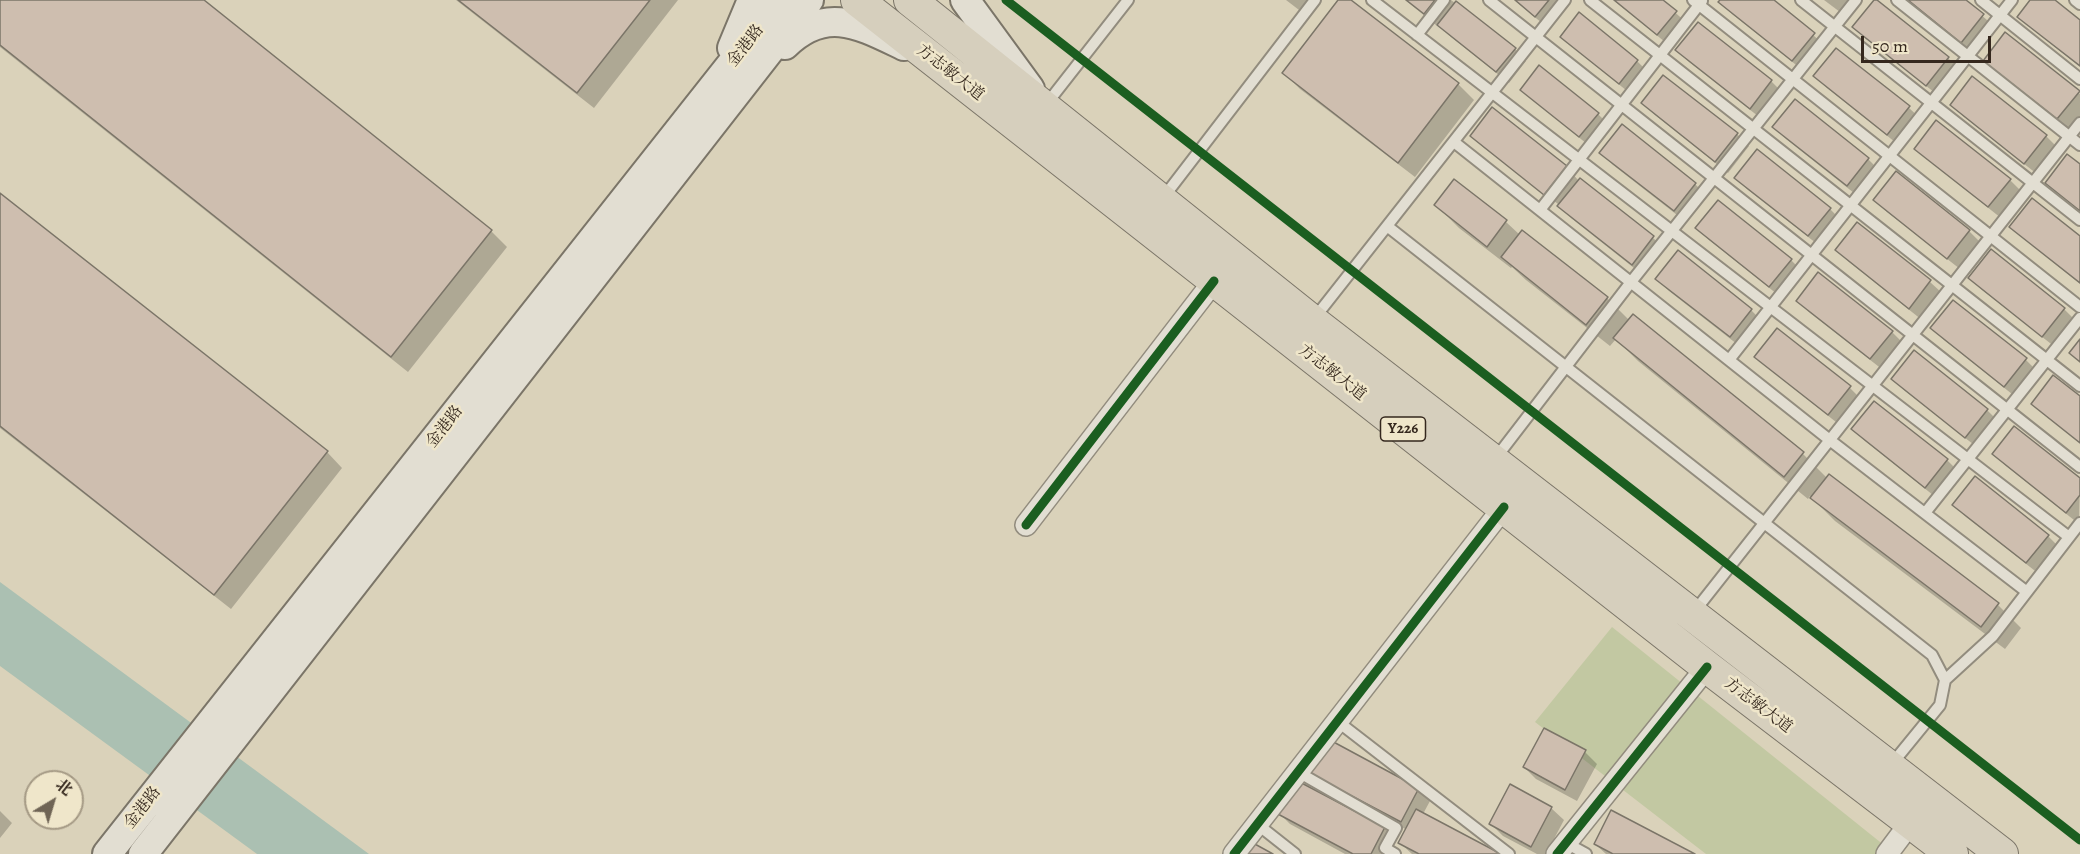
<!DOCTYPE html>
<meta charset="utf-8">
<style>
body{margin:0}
#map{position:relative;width:2080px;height:854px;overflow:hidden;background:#dad2ba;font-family:Alegreya,"Noto Serif SC",serif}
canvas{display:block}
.north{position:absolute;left:24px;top:770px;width:60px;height:60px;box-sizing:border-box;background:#efe6ca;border:2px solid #a59a85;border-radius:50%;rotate:38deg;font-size:16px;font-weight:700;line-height:24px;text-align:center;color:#35281e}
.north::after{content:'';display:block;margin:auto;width:21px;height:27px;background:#6f6455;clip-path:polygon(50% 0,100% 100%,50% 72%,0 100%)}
.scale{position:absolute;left:1861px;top:36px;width:130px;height:27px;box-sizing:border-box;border:3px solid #35281e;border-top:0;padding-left:8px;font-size:18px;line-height:21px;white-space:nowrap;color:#35281e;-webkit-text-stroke:4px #efe6ca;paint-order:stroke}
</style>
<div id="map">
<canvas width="2080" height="854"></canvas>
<div class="north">北</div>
<div class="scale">50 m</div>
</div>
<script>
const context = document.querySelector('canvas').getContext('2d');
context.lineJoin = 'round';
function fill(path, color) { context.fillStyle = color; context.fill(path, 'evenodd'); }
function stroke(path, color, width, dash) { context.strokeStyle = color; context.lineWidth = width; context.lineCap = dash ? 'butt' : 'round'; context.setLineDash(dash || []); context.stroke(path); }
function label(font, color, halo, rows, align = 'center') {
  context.font = font + ' Alegreya,"Noto Serif SC",serif'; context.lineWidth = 5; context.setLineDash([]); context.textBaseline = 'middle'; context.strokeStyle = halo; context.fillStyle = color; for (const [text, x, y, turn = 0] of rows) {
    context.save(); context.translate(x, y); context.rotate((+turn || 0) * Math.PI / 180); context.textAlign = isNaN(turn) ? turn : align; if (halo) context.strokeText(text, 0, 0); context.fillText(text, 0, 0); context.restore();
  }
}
const green = new Path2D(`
 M 1612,627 L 1895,854 L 1706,854 L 1535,722 Z`);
const water = new Path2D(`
 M 0,582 L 369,854 L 257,854 L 0,666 Z`);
const shadow = new Path2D(`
 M 0,0 L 201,0 L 491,231 L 507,247 L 408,372 L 0,47 Z
 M 456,0 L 678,0 L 594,108 Z
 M 1286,0 L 1313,0 L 1303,13 Z
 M 1339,0 L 1349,0 L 1458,84 L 1474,100 L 1415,177 L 1300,89 L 1284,73 Z
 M 1405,0 L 1451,0 L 1515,49 L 1526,61 L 1509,83 L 1451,37 L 1438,24 L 1436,25 Z
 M 1514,0 L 1560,0 L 1548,28 Z
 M 1613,0 L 1661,0 L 1688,24 L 1670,46 Z
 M 1722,0 L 1771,0 L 1826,46 L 1805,72 L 1732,14 L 1720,2 Z
 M 1824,0 L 1862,0 L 1848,18 Z
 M 1875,0 L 1948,58 L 1960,70 L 1939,96 L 1866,39 L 1854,27 Z
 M 1907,0 L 1964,0 L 1995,27 L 1974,53 Z
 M 2032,0 L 2053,0 L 2080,22 L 2080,67 L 2031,28 L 2019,16 Z
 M 1579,15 L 1637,61 L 1649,73 L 1632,95 L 1574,48 L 1562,37 Z
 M 1698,24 L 1771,81 L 1783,93 L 1763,120 L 1689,62 L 1677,50 Z
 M 2006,34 L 2080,94 L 2080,117 L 2070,130 L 1997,73 L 1985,61 Z
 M 1836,50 L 1909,108 L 1921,119 L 1900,146 L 1827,88 L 1815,76 Z
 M 1522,89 L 1598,114 L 1610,126 L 1592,148 L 1534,101 Z
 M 1643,103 L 1737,134 L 1749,146 L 1728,173 L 1655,115 Z
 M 1952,105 L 2046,136 L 2058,148 L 2037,174 L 1964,117 Z
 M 1774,127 L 1868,159 L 1880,171 L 1859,197 L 1786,139 Z
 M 1472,136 L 1566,167 L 1579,181 L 1653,238 L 1665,249 L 1644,276 L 1571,218 L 1558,204 L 1484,148 Z
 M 1916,148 L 2010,180 L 2022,192 L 2001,218 L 1928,160 Z
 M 1601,153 L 1695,184 L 1707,196 L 1686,222 L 1613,165 Z
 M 1736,178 L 1830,209 L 1842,221 L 1821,247 L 1748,190 Z
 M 1454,181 L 1506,222 L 1520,235 L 1607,298 L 1629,320 L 1633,316 L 1803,454 L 1827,478 L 1829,476 L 1998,605 L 2021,628 L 2005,649 L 1835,521 L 1810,496 L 1808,499 L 1638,361 L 1616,339 L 1610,346 L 1526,280 L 1512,267 L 1511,268 L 1459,228 L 1436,205 Z
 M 0,195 L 327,452 L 342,468 L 231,609 L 0,428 Z
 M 1875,200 L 1969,231 L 1981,243 L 1960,269 L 1887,212 Z
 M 1858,224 L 1930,282 L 1942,293 L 1922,320 L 1849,262 L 1837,250 Z
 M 2011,226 L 2080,238 L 2080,284 L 2023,238 Z
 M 1697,228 L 1791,260 L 1803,272 L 1782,298 L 1709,240 Z
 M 1970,278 L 2064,309 L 2076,321 L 2055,347 L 1982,290 Z
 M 1657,279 L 1751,310 L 1763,322 L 1742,348 L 1669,291 Z
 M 1798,301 L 1892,332 L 1904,344 L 1883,370 L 1810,313 Z
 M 1932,328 L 2026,360 L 2038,372 L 2017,398 L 1944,340 Z
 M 1777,330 L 1850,388 L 1862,400 L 1841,426 L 1768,368 L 1756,356 Z
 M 1893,379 L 1987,410 L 1999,422 L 1978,448 L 1905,391 Z
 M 2080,398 L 2080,443 L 2033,404 Z
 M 1874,403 L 1947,460 L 1959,472 L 1938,499 L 1865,441 L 1853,429 Z
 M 1994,454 L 2080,480 L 2079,524 L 2006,466 Z
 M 1954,505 L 2048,536 L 2060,548 L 2039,574 L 1966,517 Z
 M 1585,752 L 1597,764 L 1577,801 L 1536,779 L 1524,767 Z
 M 1323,785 L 1418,789 L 1430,801 L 1423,814 L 1498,854 L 1412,854 L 1400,843 L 1407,830 Z
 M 1511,786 L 1551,808 L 1564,820 L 1546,854 L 1537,854 L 1503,836 L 1491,824 Z
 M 0,811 L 12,823 L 0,838 Z
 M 1278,812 L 1384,828 L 1396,840 L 1389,854 L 1345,854 L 1290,824 Z
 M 1595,844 L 1692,854 L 1606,854 Z`);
const building = new Path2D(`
 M 0,0 L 204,0 L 492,230 L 391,357 L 0,45 Z
 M 458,0 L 650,0 L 577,93 Z
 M 1338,0 L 1351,0 L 1459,83 L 1398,163 L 1282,73 Z
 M 1406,0 L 1435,0 L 1424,14 Z
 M 1515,0 L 1549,0 L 1535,17 Z
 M 1614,0 L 1663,0 L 1677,11 L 1657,35 Z
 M 1720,0 L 1774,0 L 1815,33 L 1792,61 L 1718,2 Z
 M 1874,0 L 1877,0 L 1949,57 L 1926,86 L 1852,27 Z
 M 1908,0 L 1966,0 L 1984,14 L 1961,43 Z
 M 2030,0 L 2055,0 L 2080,20 L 2080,66 L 2017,17 Z
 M 1456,1 L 1516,48 L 1496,72 L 1437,25 Z
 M 1579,12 L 1638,60 L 1619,84 L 1560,37 Z
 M 1698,22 L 1772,80 L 1750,109 L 1675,50 Z
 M 2005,32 L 2080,91 L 2057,119 L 1983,61 Z
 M 1836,48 L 1910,106 L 1887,135 L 1813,76 Z
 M 1539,65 L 1599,113 L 1579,137 L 1520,90 Z
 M 1663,75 L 1738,133 L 1715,162 L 1641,103 Z
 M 1972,76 L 2047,135 L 2024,164 L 1950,105 Z
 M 1795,99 L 1869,158 L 1847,186 L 1772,127 Z
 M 1492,107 L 1567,166 L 1544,195 L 1470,136 Z
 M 1936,120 L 2011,179 L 1988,207 L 1914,149 Z
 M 1622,124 L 1696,183 L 1674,211 L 1599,153 Z
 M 1757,149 L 1831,208 L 1808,236 L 1734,178 Z
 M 2067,154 L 2080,164 L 2080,211 L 2045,183 Z
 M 1896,171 L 1970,230 L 1947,259 L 1873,200 Z
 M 1580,178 L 1654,236 L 1632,265 L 1557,206 Z
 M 1454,179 L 1507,220 L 1487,247 L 1434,205 Z
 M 0,193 L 328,451 L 214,595 L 0,426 Z
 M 2032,198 L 2080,236 L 2080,283 L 2009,227 Z
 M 1718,200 L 1792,259 L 1769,287 L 1695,228 Z
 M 1857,222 L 1931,280 L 1909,309 L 1835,250 Z
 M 1522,230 L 1608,297 L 1586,325 L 1501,257 Z
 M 1991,249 L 2065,308 L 2042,337 L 1968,278 Z
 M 1678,250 L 1752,309 L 1730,337 L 1655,279 Z
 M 1818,272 L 1893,331 L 1870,359 L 1796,301 Z
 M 1953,300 L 2027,358 L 2004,387 L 1930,328 Z
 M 1633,314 L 1804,452 L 1784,477 L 1613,338 Z
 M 1777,328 L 1851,386 L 1828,415 L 1754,357 Z
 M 2080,339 L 2080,362 L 2069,353 Z
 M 1914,350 L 1988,409 L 1965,438 L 1891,379 Z
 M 2053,375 L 2080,396 L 2080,443 L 2031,404 Z
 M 1874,401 L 1948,459 L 1925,488 L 1851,429 Z
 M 2014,426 L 2080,478 L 2080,495 L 2066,513 L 1992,454 Z
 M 1829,474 L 1999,603 L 1981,627 L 1810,498 Z
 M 1975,476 L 2049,535 L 2026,563 L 1952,505 Z
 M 1544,728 L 1586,750 L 1565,790 L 1523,767 Z
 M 1328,739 L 1419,788 L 1401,822 L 1310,774 Z
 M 1294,779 L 1385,827 L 1371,854 L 1353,854 L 1276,813 Z
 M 1510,784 L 1552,807 L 1531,847 L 1489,824 Z
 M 1416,809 L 1501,854 L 1419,854 L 1398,843 Z
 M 1611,810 L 1695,854 L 1613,854 L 1594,844 Z
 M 1253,843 L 1273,854 L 1247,854 Z`);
const lane = new Path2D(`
 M 1372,0 L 2069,537
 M 1489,0 L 2080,467
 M 1590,0 L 2080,386
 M 1693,0 L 2080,307
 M 1801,0 L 2080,220
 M 1897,0 L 2080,145
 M 1981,0 L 2080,79
 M 2075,0 L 2080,4
 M 1417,35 L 1444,0
 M 1045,106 L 1128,0
 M 1454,142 L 1831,441 L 2027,592
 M 1163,198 L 1315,0
 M 1540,210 L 1702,1
 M 1387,226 L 1932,655 L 1945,680 L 1940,705 L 1891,765
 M 1313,320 L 1565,0
 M 1729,360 L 2012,0
 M 1495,459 L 1631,282 L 1856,0
 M 1925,513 L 2080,318
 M 1694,612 L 2080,123
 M 1945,680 L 1993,636 L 2080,523
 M 1337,721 L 1509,854
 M 1298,772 L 1396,828 L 1385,848 L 1395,854
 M 1257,824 L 1295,854
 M 1566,843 L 1586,854`);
const street = new Path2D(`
 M 1026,525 L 1214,281
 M 1234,854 L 1504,507
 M 1557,854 L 1707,667
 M 1887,854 L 1911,822`);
const secondary = new Path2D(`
 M 965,0 L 1030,89
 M 785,45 C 826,5 860,25 904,46
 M 732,48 L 752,0
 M 107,854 L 782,0
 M 143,854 L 809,0`);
const primary = new Path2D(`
 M 857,0 L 1707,667 L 1952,854
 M 910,0 L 1312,321 L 2002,854`);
const cycleway = new Path2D(`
 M 1006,0 L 2080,840
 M 1026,525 L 1214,281
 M 1234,854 L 1504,507
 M 1557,854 L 1707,667`);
const shields = [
 [1403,429,45]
];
const shieldNames = [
 ["Y226",1403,429]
];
const streetNames = [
 ["金港路",746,46,-52],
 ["方志敏大道",950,73,38],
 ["方志敏大道",1332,373,38],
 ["金港路",445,427,-52],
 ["方志敏大道",1758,706,37],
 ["金港路",143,808,-52]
];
fill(green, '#c2c8a2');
fill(water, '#abc0b2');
fill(shadow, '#0003');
fill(building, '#cebeaf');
stroke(building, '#7b7568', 1.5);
stroke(lane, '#928c7e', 14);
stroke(street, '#928c7e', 24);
stroke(secondary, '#7b7568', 32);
stroke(primary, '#7b7568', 34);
stroke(lane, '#e2ded2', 10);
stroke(street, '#e2ded2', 21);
stroke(secondary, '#e2ded2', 28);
stroke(primary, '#d6cfbd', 32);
stroke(cycleway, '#1b5e20', 9);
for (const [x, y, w] of shields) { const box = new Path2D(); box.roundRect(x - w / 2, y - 12, w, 24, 4.5); context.fillStyle = '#efe6ca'; context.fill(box); stroke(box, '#35281e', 1.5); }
label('bold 15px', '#35281e', null, shieldNames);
label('16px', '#35281e', '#efe6ca', streetNames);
</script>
